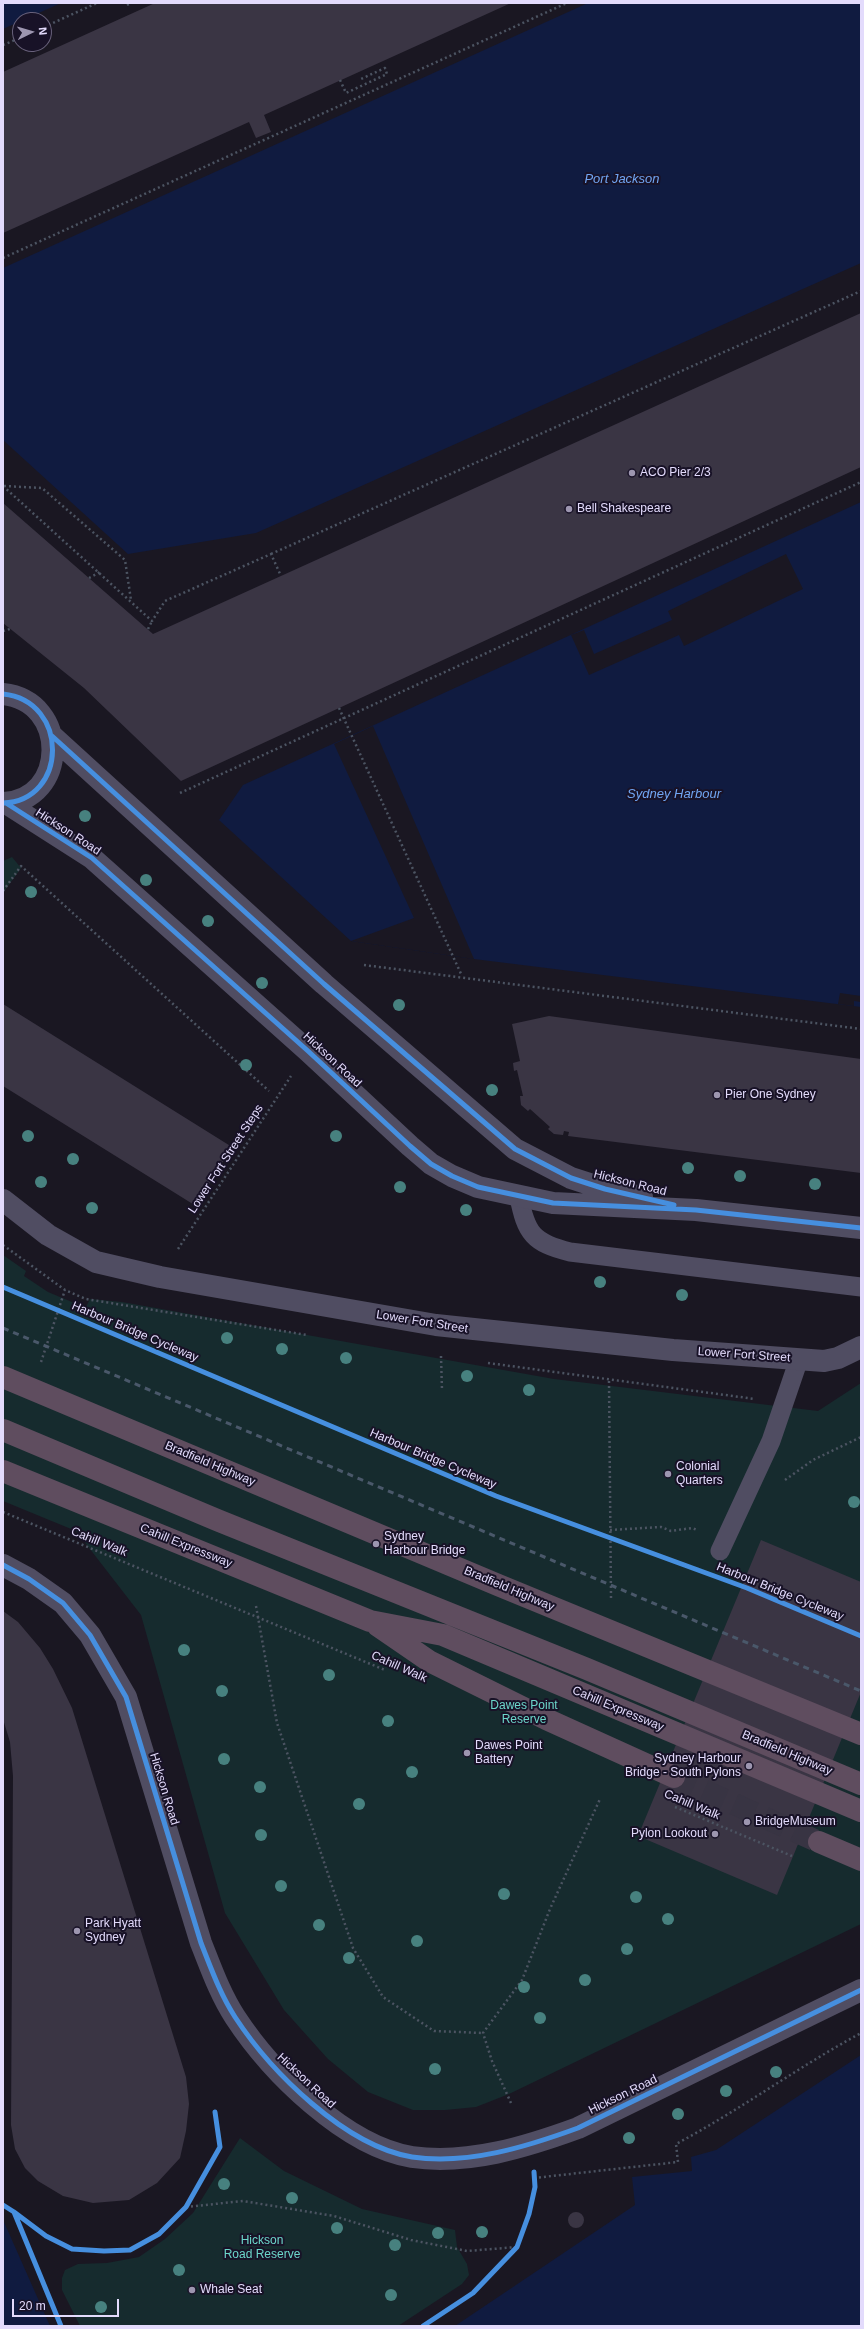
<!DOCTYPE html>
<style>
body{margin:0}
#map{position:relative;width:864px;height:2329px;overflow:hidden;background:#1a1722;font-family:Arial,sans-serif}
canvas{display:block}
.frame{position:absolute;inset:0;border:4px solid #e3dbfc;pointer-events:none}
.north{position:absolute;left:12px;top:12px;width:40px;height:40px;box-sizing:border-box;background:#181227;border:1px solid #69627c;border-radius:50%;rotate:85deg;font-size:11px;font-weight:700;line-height:16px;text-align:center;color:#e3dbfc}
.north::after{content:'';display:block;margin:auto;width:14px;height:18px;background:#9d96b0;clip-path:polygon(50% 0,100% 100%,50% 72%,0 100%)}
.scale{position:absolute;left:12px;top:2299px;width:107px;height:18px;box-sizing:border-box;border:2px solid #e3dbfc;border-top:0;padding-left:5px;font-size:12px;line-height:14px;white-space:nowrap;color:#e3dbfc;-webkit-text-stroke:3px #181227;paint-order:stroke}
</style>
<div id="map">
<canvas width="864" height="2329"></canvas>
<div class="frame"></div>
<div class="north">N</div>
<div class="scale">20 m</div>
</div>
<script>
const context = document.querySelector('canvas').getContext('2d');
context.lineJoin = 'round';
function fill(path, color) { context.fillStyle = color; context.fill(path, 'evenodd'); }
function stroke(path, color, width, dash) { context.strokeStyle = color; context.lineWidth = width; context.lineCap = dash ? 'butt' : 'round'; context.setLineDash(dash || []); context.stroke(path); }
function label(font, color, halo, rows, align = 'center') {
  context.font = font + ' Arial,sans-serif'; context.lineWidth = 4; context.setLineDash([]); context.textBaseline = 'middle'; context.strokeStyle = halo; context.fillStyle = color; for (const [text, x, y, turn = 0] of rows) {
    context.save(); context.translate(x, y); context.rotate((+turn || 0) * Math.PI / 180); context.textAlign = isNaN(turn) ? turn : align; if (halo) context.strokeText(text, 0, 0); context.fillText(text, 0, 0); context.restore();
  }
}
const green = new Path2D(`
 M 12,857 L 21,868 L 3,893 L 3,861 Z
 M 3,1255 L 26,1271 L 24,1276 L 48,1292 L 84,1307 L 86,1307 L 90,1299 L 122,1302 L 554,1379 L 818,1411 L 861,1383 L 861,1924 L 509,2094 L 476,2107 L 445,2110 L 413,2110 L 368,2092 L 328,2059 L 310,2039 L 284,2010 L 225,1913 L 141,1615 L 76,1531 L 3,1501 Z
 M 240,2138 L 284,2171 L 362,2209 L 455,2230 L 457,2247 L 467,2264 L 469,2275 L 462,2284 L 398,2326 L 80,2326 L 62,2290 L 62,2278 L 65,2270 L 78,2264 L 107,2263 L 139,2257 L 165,2239 L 193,2213 Z`);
const water = new Path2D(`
 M 3,3 L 61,3 L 3,29 Z
 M 588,3 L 861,3 L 861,263 L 256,533 L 128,554 L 3,440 L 3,268 Z
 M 861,502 L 861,1007 L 474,959 L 351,941 L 219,820 L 243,785 Z
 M 861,2055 L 861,2326 L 455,2326 L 635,2205 L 632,2177 L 692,2171 L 691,2157 L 716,2150 Z
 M 3,2222 L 4,2222 L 50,2326 L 3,2326 Z`);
const pier = new Path2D(`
 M 786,554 L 803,589 L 684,646 L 679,635 L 589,675 L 571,635 L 584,630 L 594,654 L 672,620 L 668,611 Z
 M 373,726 L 474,959 L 351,941 L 414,918 L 334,744 Z
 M 840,993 L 861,996 L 861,1002 L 854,1001 L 854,1006 L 838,1004 Z`);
const building = new Path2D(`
 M 155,3 L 511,3 L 264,115 L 271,132 L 256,138 L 249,122 L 3,233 L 3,72 Z
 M 861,313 L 861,467 L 181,781 L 84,688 L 3,623 L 3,503 L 153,634 Z
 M 3,1004 L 232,1147 L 196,1206 L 3,1086 Z
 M 549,1016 L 861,1059 L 861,1173 L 568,1136 L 569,1132 L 564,1131 L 563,1135 L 554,1134 L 548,1129 L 550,1127 L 530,1109 L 528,1111 L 521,1105 L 520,1096 L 523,1096 L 517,1070 L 514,1071 L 513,1063 L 520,1061 L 512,1024 Z
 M 761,1540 L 861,1582 L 861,1692 L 777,1895 L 638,1836 Z
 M 3,1611 L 18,1622 L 40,1648 L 53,1669 L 72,1708 L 186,2077 L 189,2104 L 186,2131 L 180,2158 L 157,2183 L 129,2200 L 93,2203 L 63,2196 L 38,2181 L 25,2168 L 15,2149 L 11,2125 L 13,1776 L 10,1742 L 3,1719 Z
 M568 2220a8 8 0 1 1 16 0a8 8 0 1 1-16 0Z`);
const motorwayTunnel = new Path2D(`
 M 674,1777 L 819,1842`);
const path = new Path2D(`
 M 127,5 L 131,3
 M 44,27 L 97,3
 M 3,45 L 20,38
 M 340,80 L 346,93 L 387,74 L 385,68 L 361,79
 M 3,258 L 567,3
 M 3,486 L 152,621 L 165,601 L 271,554 L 281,576
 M 4,486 L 42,488 L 125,560 L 131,600
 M 271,554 L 861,291
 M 89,578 L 100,572
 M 148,629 L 152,621
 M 3,631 L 10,629
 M 339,708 L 462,976
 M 180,793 L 861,482
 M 3,891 L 21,866 L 269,1091
 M 364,965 L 861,1029
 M 3,1245 L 65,1290 L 86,1299 L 307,1335
 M 178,1249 L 291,1076
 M 441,1356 L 442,1390
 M 41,1362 L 65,1290
 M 488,1363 L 755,1399
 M 609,1381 L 611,1598
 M 785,1480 L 813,1460 L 861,1437
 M 610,1530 L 661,1527 L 671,1531 L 692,1528 L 697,1530
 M 256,1606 L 277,1723 L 353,1948 L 383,1997 L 434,2031 L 483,2033
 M 675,1807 L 792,1856
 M 511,2103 L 492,2061 L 483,2033 L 522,1980 L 550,1909 L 600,1799
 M 534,2178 L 678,2162 L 676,2144 C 740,2110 798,2067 861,2033
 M 3,2205 L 14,2212 L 61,2326
 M 186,2207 L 243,2201 L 334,2216 L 411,2240 L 467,2251 L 517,2247
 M 14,2212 L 46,2236 L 72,2249 L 104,2251 L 130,2250 L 159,2234 L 186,2207 L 220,2147 L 215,2112
 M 423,2326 L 473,2293 L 517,2247 L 529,2214 L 535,2187 L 534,2178`);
const service = new Path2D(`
 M 519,1197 C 526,1233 533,1243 570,1252 L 861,1287
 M 720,1551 L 771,1441 L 799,1359`);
const minor = new Path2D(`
 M 3,1200 L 48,1235 L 96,1262 L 160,1277 L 436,1325 L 673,1350 L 824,1361 L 838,1358 L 861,1347`);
const tertiary = new Path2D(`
 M 3,694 C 70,701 68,801 3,803
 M 52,736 L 324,984 L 515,1149 L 571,1178 L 605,1189 L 642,1197
 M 6,803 L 92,858 L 308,1051 L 410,1146 L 431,1164 L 452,1176 L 478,1187 L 553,1203 L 696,1210 L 861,1228
 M 3,1565 L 29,1579 L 63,1603 L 90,1635 L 126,1697 L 201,1943 C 211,1968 220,1994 235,2017 C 271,2072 345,2146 412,2157 C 468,2165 526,2147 578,2128 L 861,1990`);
const motorway = new Path2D(`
 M 819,1842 L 861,1860`);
const rail = new Path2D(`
 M 3,1328 L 861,1691`);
const pathBridge = new Path2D(`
 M 3,1512 L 385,1670`);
const motorwayBridge = new Path2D(`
 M 3,1377 L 498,1585 L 861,1734
 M 3,1430 L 217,1520 L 587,1669 L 861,1784
 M 3,1471 L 370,1621 L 443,1635 L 861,1811
 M 378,1626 L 429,1661 L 546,1719 L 674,1777`);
const cycleway = new Path2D(`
 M 3,694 C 70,701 68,801 3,803
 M 52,736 L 324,984 L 515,1149 L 571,1178 L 605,1189 L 674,1205
 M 6,803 L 92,858 L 308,1051 L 410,1146 L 431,1164 L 452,1176 L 478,1187 L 553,1203 L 696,1210 L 861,1228
 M 3,1287 L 496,1496 L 747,1588 L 861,1636
 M 3,1565 L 29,1579 L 63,1603 L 90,1635 L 126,1697 L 201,1943 C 211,1968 220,1994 235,2017 C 271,2072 345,2146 412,2157 C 468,2165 526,2147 578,2128 L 861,1990
 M 3,2205 L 14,2212 L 61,2326
 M 14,2212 L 46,2236 L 72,2249 L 104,2251 L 130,2250 L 159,2234 L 186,2207 L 220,2147 L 215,2112
 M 423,2326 L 473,2293 L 517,2247 L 529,2214 L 535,2187 L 534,2172`);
const trees = [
 [85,816],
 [146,880],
 [31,892],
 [208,921],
 [262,983],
 [399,1005],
 [246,1065],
 [492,1090],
 [28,1136],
 [336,1136],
 [73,1159],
 [688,1168],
 [740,1176],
 [41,1182],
 [815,1184],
 [400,1187],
 [92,1208],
 [466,1210],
 [600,1282],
 [682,1295],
 [227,1338],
 [282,1349],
 [346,1358],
 [467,1376],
 [529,1390],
 [854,1502],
 [184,1650],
 [329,1675],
 [222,1691],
 [388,1721],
 [224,1759],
 [412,1772],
 [260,1787],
 [359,1804],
 [261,1835],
 [281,1886],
 [504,1894],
 [636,1897],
 [668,1919],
 [319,1925],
 [417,1941],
 [627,1949],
 [349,1958],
 [585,1980],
 [524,1987],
 [540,2018],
 [435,2069],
 [776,2072],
 [726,2091],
 [678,2114],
 [629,2138],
 [224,2184],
 [292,2198],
 [337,2228],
 [482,2232],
 [438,2233],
 [395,2245],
 [179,2270],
 [391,2295],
 [101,2307]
];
const markers = [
 [632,473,4,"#9d96b0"],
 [569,509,4,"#9d96b0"],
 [717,1095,4,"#9d96b0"],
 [668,1474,4,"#9d96b0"],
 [376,1544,4,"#9d96b0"],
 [467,1753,4,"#9d96b0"],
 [749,1766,4,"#9d96b0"],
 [747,1822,4,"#9d96b0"],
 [715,1834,4,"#9d96b0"],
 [77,1931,4,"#9d96b0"],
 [192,2290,4,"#9d96b0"]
];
const poiNames = [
 ["ACO Pier 2/3",640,473],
 ["Bell Shakespeare",577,509],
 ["Pier One Sydney",725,1095],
 ["Colonial",676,1467],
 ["Quarters",676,1481],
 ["Sydney",384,1537],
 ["Harbour Bridge",384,1551],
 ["Dawes Point",475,1746],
 ["Battery",475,1760],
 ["Sydney Harbour",741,1759,"right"],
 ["Bridge - South Pylons",741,1773,"right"],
 ["BridgeMuseum",755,1822],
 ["Pylon Lookout",707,1834,"right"],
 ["Park Hyatt",85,1924],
 ["Sydney",85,1938],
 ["Whale Seat",200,2290]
];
const streetNames = [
 ["Hickson Road",68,832,33],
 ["Hickson Road",332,1060,43],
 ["Lower Fort Street Steps",226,1159,-57],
 ["Hickson Road",630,1183,14],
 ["Lower Fort Street",422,1322,9],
 ["Harbour Bridge Cycleway",135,1332,23],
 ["Lower Fort Street",744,1355,4],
 ["Harbour Bridge Cycleway",433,1459,23],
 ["Bradfield Highway",210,1464,23],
 ["Cahill Walk",99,1542,22],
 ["Cahill Expressway",186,1546,22],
 ["Bradfield Highway",509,1589,23],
 ["Harbour Bridge Cycleway",780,1592,22],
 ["Cahill Walk",399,1667,24],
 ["Cahill Expressway",618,1709,23],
 ["Bradfield Highway",787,1753,23],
 ["Hickson Road",164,1789,73],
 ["Cahill Walk",692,1805,23],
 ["Hickson Road",306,2081,43],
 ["Hickson Road",623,2095,-26]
];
const parkNames = [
 ["Dawes Point",524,1706],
 ["Reserve",524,1720],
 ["Hickson",262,2241],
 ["Road Reserve",262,2255]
];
const waterNames = [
 ["Port Jackson",622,179],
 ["Sydney Harbour",674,794]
];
fill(green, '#162b2e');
fill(water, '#101b40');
fill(pier, '#1a1722');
fill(building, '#3a3544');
stroke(motorwayTunnel, '#383443', 22, [22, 11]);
stroke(path, '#4c5462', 2.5, [2, 3]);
stroke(service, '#504d62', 19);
stroke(minor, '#504d62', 22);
stroke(tertiary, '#504d62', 22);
stroke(motorway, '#5f4d5f', 22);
stroke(rail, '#4a586a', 3, [6, 5]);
stroke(pathBridge, '#4c5462', 2.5, [2, 3]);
stroke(motorwayBridge, '#5f4d5f', 22);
stroke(cycleway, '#468fdf', 5);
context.fillStyle = '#47817f';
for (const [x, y] of trees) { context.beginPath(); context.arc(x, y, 6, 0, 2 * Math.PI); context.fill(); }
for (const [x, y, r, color] of markers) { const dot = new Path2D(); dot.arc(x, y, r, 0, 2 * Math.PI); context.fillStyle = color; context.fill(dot); stroke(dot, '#181227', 1.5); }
label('12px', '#e3dbfc', '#181227', poiNames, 'left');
label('12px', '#e3dbfc', '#181227', streetNames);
label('12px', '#6cd7cb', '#181227', parkNames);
label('italic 13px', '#71a5f3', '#181227', waterNames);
</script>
